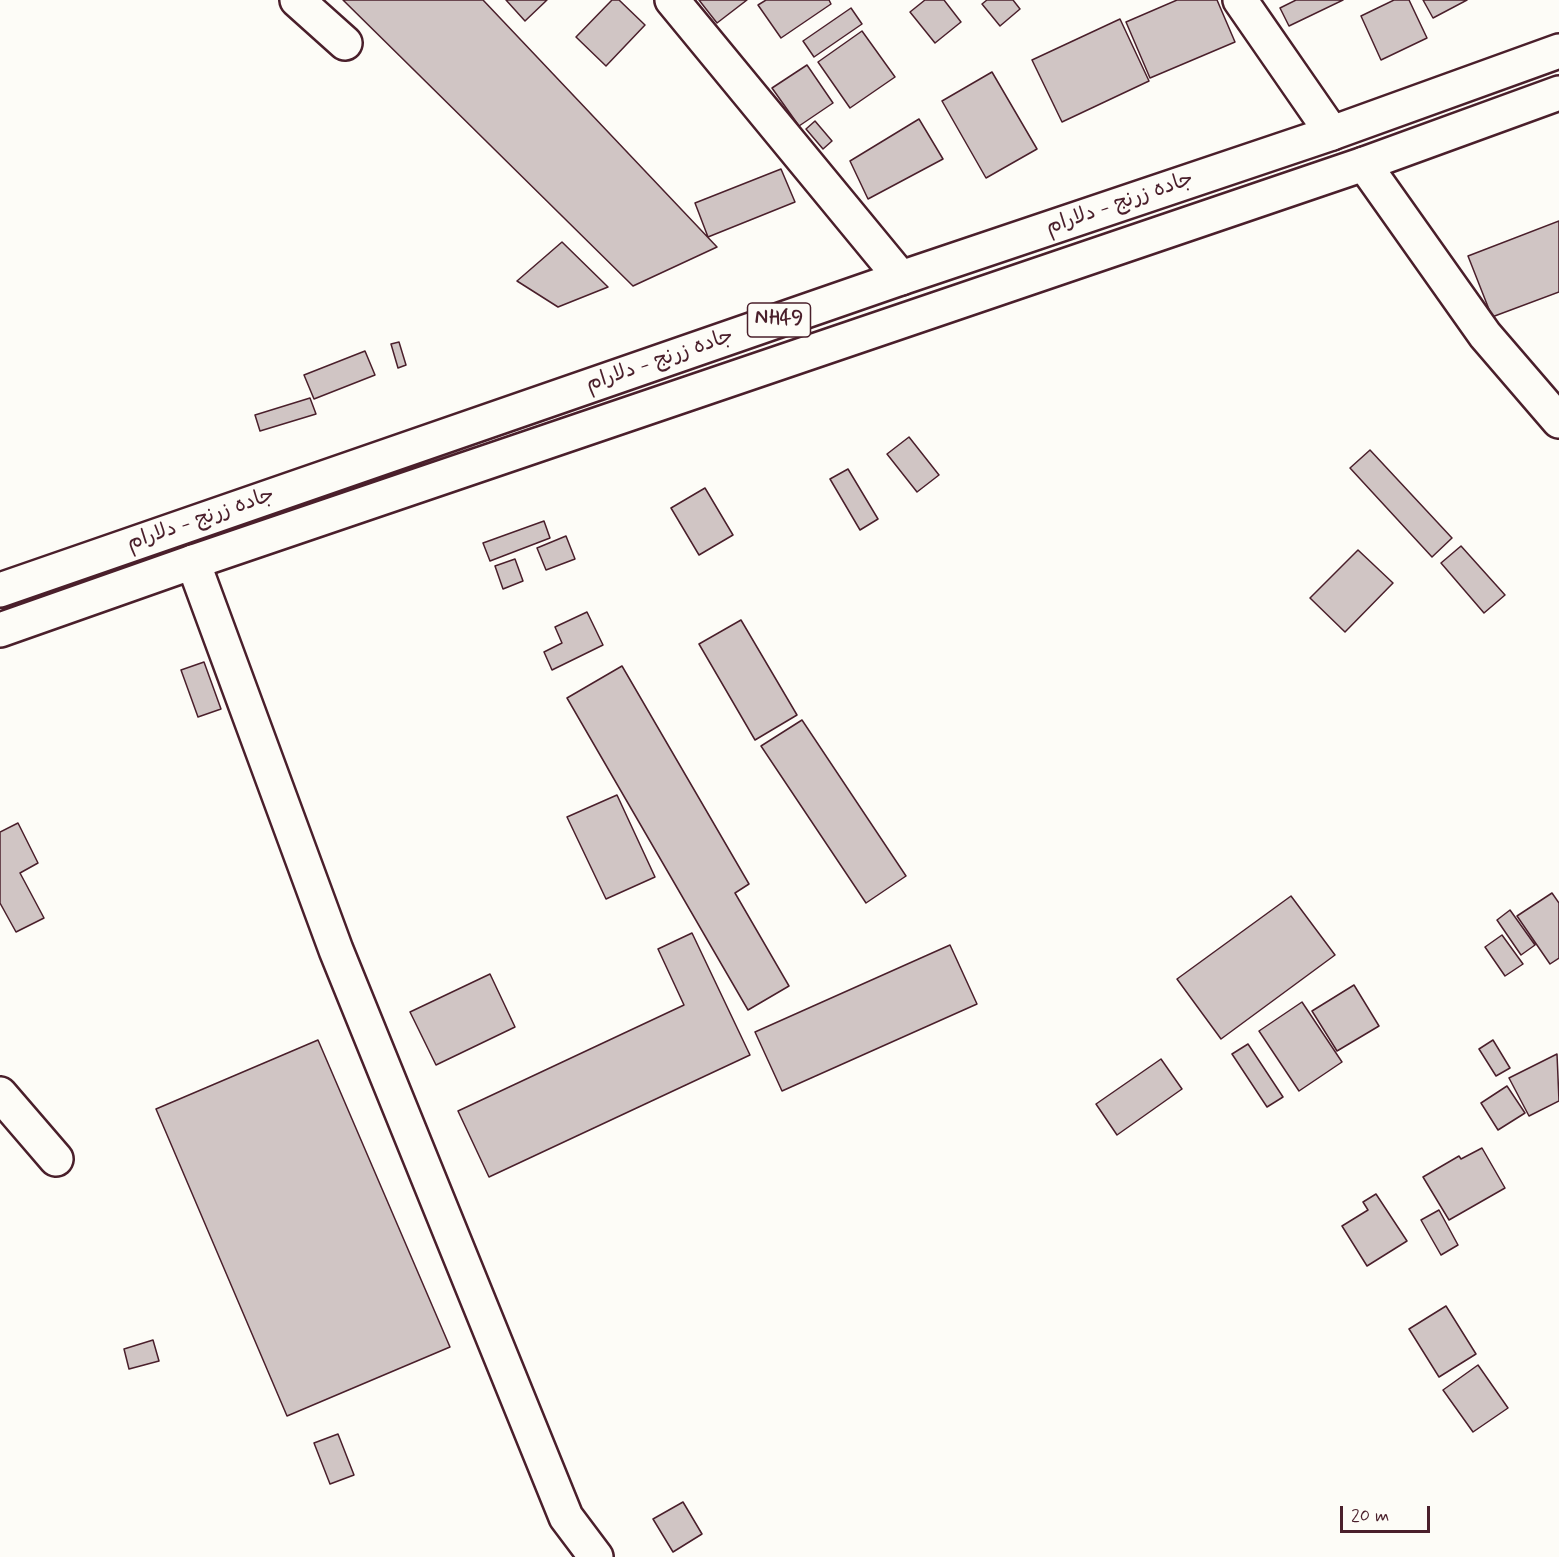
<!DOCTYPE html>
<meta charset="utf-8">
<style>
body{margin:0}
#map{position:relative;width:1559px;height:1557px;overflow:hidden;background:#fdfcf7;font-family:Mynerve,sans-serif}
canvas{display:block}
.scale{position:absolute;left:1340px;top:1506px;width:90px;height:27px;box-sizing:border-box;border:3px solid #4a1f2b;border-top:0;padding-left:8px;font-size:18px;line-height:21px;white-space:nowrap;color:#4a1f2b;-webkit-text-stroke:4px #fdfcf7;paint-order:stroke}
</style>
<div id="map">
<canvas width="1559" height="1557"></canvas>
<div class="scale">20 m</div>
</div>
<script>
const context = document.querySelector('canvas').getContext('2d');
context.lineJoin = 'round';
function fill(path, color) { context.fillStyle = color; context.fill(path, 'evenodd'); }
function stroke(path, color, width, dash) { context.strokeStyle = color; context.lineWidth = width; context.lineCap = dash ? 'butt' : 'round'; context.setLineDash(dash || []); context.stroke(path); }
function label(font, color, halo, rows, align = 'center') {
  context.font = font + ' Mynerve,"Playpen Sans Arabic",sans-serif'; context.lineWidth = 4.5; context.setLineDash([]); context.textBaseline = 'middle'; context.strokeStyle = halo; context.fillStyle = color; for (const [text, x, y, turn = 0] of rows) {
    context.save(); context.translate(x, y); context.rotate((+turn || 0) * Math.PI / 180); context.textAlign = isNaN(turn) ? turn : align; if (halo) context.strokeText(text, 0, 0); context.fillText(text, 0, 0); context.restore();
  }
}
const building = new Path2D(`
 M 343,0 L 483,0 L 717,247 L 633,286 Z
 M 506,0 L 547,0 L 525,21 Z
 M 612,0 L 619,0 L 645,25 L 606,66 L 576,37 Z
 M 699,0 L 747,0 L 717,23 Z
 M 766,0 L 829,0 L 831,4 L 781,38 L 758,5 Z
 M 925,0 L 944,0 L 961,22 L 935,43 L 910,12 Z
 M 987,0 L 1013,0 L 1020,9 L 1000,26 L 982,4 Z
 M 1177,0 L 1217,0 L 1235,42 L 1150,78 L 1126,22 Z
 M 1296,0 L 1343,0 L 1289,26 L 1280,8 Z
 M 1394,0 L 1409,0 L 1427,38 L 1381,60 L 1361,16 Z
 M 1423,0 L 1467,0 L 1433,18 Z
 M 851,8 L 862,24 L 814,57 L 803,41 Z
 M 1120,19 L 1149,81 L 1062,122 L 1032,60 Z
 M 862,31 L 895,77 L 850,108 L 818,62 Z
 M 807,65 L 833,103 L 799,126 L 772,88 Z
 M 992,72 L 1037,149 L 986,178 L 942,101 Z
 M 919,119 L 943,159 L 868,199 L 850,161 Z
 M 815,121 L 832,141 L 823,149 L 806,129 Z
 M 781,169 L 795,202 L 708,237 L 695,203 Z
 M 1559,221 L 1559,292 L 1492,317 L 1468,256 Z
 M 562,242 L 608,287 L 558,307 L 517,281 Z
 M 399,342 L 406,365 L 398,368 L 391,344 Z
 M 365,351 L 375,375 L 314,399 L 304,375 Z
 M 310,398 L 316,414 L 260,431 L 255,415 Z
 M 909,437 L 939,475 L 917,492 L 887,454 Z
 M 1370,450 L 1452,538 L 1432,557 L 1350,468 Z
 M 848,469 L 878,519 L 860,530 L 830,479 Z
 M 705,488 L 733,535 L 699,555 L 671,508 Z
 M 544,521 L 550,538 L 490,561 L 483,543 Z
 M 566,536 L 575,559 L 546,570 L 537,548 Z
 M 1461,546 L 1505,595 L 1484,613 L 1441,563 Z
 M 1358,550 L 1393,583 L 1345,632 L 1310,598 Z
 M 515,559 L 523,581 L 503,589 L 495,566 Z
 M 587,612 L 603,645 L 552,670 L 544,652 L 562,643 L 555,627 Z
 M 741,620 L 797,715 L 755,740 L 699,644 Z
 M 204,662 L 221,709 L 198,717 L 181,670 Z
 M 622,666 L 749,884 L 735,893 L 789,986 L 748,1010 L 567,698 Z
 M 802,720 L 906,876 L 866,903 L 761,746 Z
 M 617,795 L 655,877 L 606,899 L 567,817 Z
 M 18,823 L 38,863 L 20,873 L 44,918 L 16,932 L 0,903 L 0,832 Z
 M 1552,893 L 1559,903 L 1559,958 L 1550,964 L 1517,916 Z
 M 1291,896 L 1335,955 L 1221,1039 L 1177,979 Z
 M 1510,910 L 1535,945 L 1521,955 L 1497,920 Z
 M 692,933 L 750,1055 L 489,1177 L 458,1111 L 684,1005 L 658,949 Z
 M 1502,935 L 1523,964 L 1505,976 L 1485,947 Z
 M 950,945 L 977,1004 L 782,1091 L 755,1032 Z
 M 490,974 L 515,1027 L 436,1065 L 410,1012 Z
 M 1354,985 L 1379,1026 L 1337,1051 L 1312,1011 Z
 M 1302,1002 L 1342,1062 L 1299,1091 L 1259,1031 Z
 M 318,1040 L 450,1347 L 287,1416 L 156,1109 Z
 M 1493,1040 L 1510,1068 L 1496,1076 L 1479,1049 Z
 M 1248,1044 L 1283,1097 L 1267,1107 L 1232,1054 Z
 M 1557,1054 L 1559,1101 L 1529,1116 L 1509,1078 Z
 M 1161,1059 L 1182,1089 L 1117,1135 L 1096,1104 Z
 M 1507,1086 L 1525,1113 L 1498,1130 L 1481,1103 Z
 M 1482,1148 L 1505,1188 L 1449,1220 L 1423,1177 L 1459,1156 L 1461,1159 Z
 M 1376,1194 L 1407,1241 L 1367,1266 L 1342,1226 L 1368,1210 L 1363,1202 Z
 M 1439,1210 L 1458,1245 L 1441,1255 L 1421,1220 Z
 M 1446,1306 L 1476,1354 L 1439,1377 L 1409,1329 Z
 M 153,1340 L 159,1361 L 129,1369 L 124,1349 Z
 M 1478,1365 L 1508,1408 L 1473,1432 L 1443,1390 Z
 M 338,1434 L 354,1475 L 330,1484 L 314,1443 Z
 M 683,1502 L 702,1534 L 673,1552 L 653,1519 Z`);
const street = new Path2D(`
 M 297,0 L 345,43
 M 672,0 L 901,278
 M 1240,0 L 1332,133
 M 1364,164 L 1485,335 L 1559,421
 M 193,562 L 336,950 L 566,1517 L 596,1557
 M 0,1094 L 56,1159`);
const highway = new Path2D(`
 M 0,590 L 901,278 L 1332,133 L 1559,51
 M 0,630 L 193,562 L 1364,164 L 1559,93`);
const shields = [
 [779,320,63]
];
const shieldNames = [
 ["NH49",779,320]
];
const streetNames = [
 ["جاده زرنج - دلارام",1120,204,-19],
 ["جاده زرنج - دلارام",660,361,-19],
 ["جاده زرنج - دلارام",201,520,-19]
];
fill(building, '#d0c5c4');
stroke(building, '#4a1f2b', 1.5);
stroke(street, '#4a1f2b', 38);
stroke(highway, '#4a1f2b', 38);
stroke(street, '#fdfcf7', 33);
stroke(highway, '#fdfcf7', 33);
for (const [x, y, w] of shields) { const box = new Path2D(); box.roundRect(x - w / 2, y - 17, w, 34, 4.5); context.fillStyle = '#fdfcf7'; context.fill(box); stroke(box, '#4a1f2b', 1.5); }
label('bold 20px', '#4a1f2b', null, shieldNames);
label('21px', '#4a1f2b', '#fdfcf7', streetNames);
</script>
